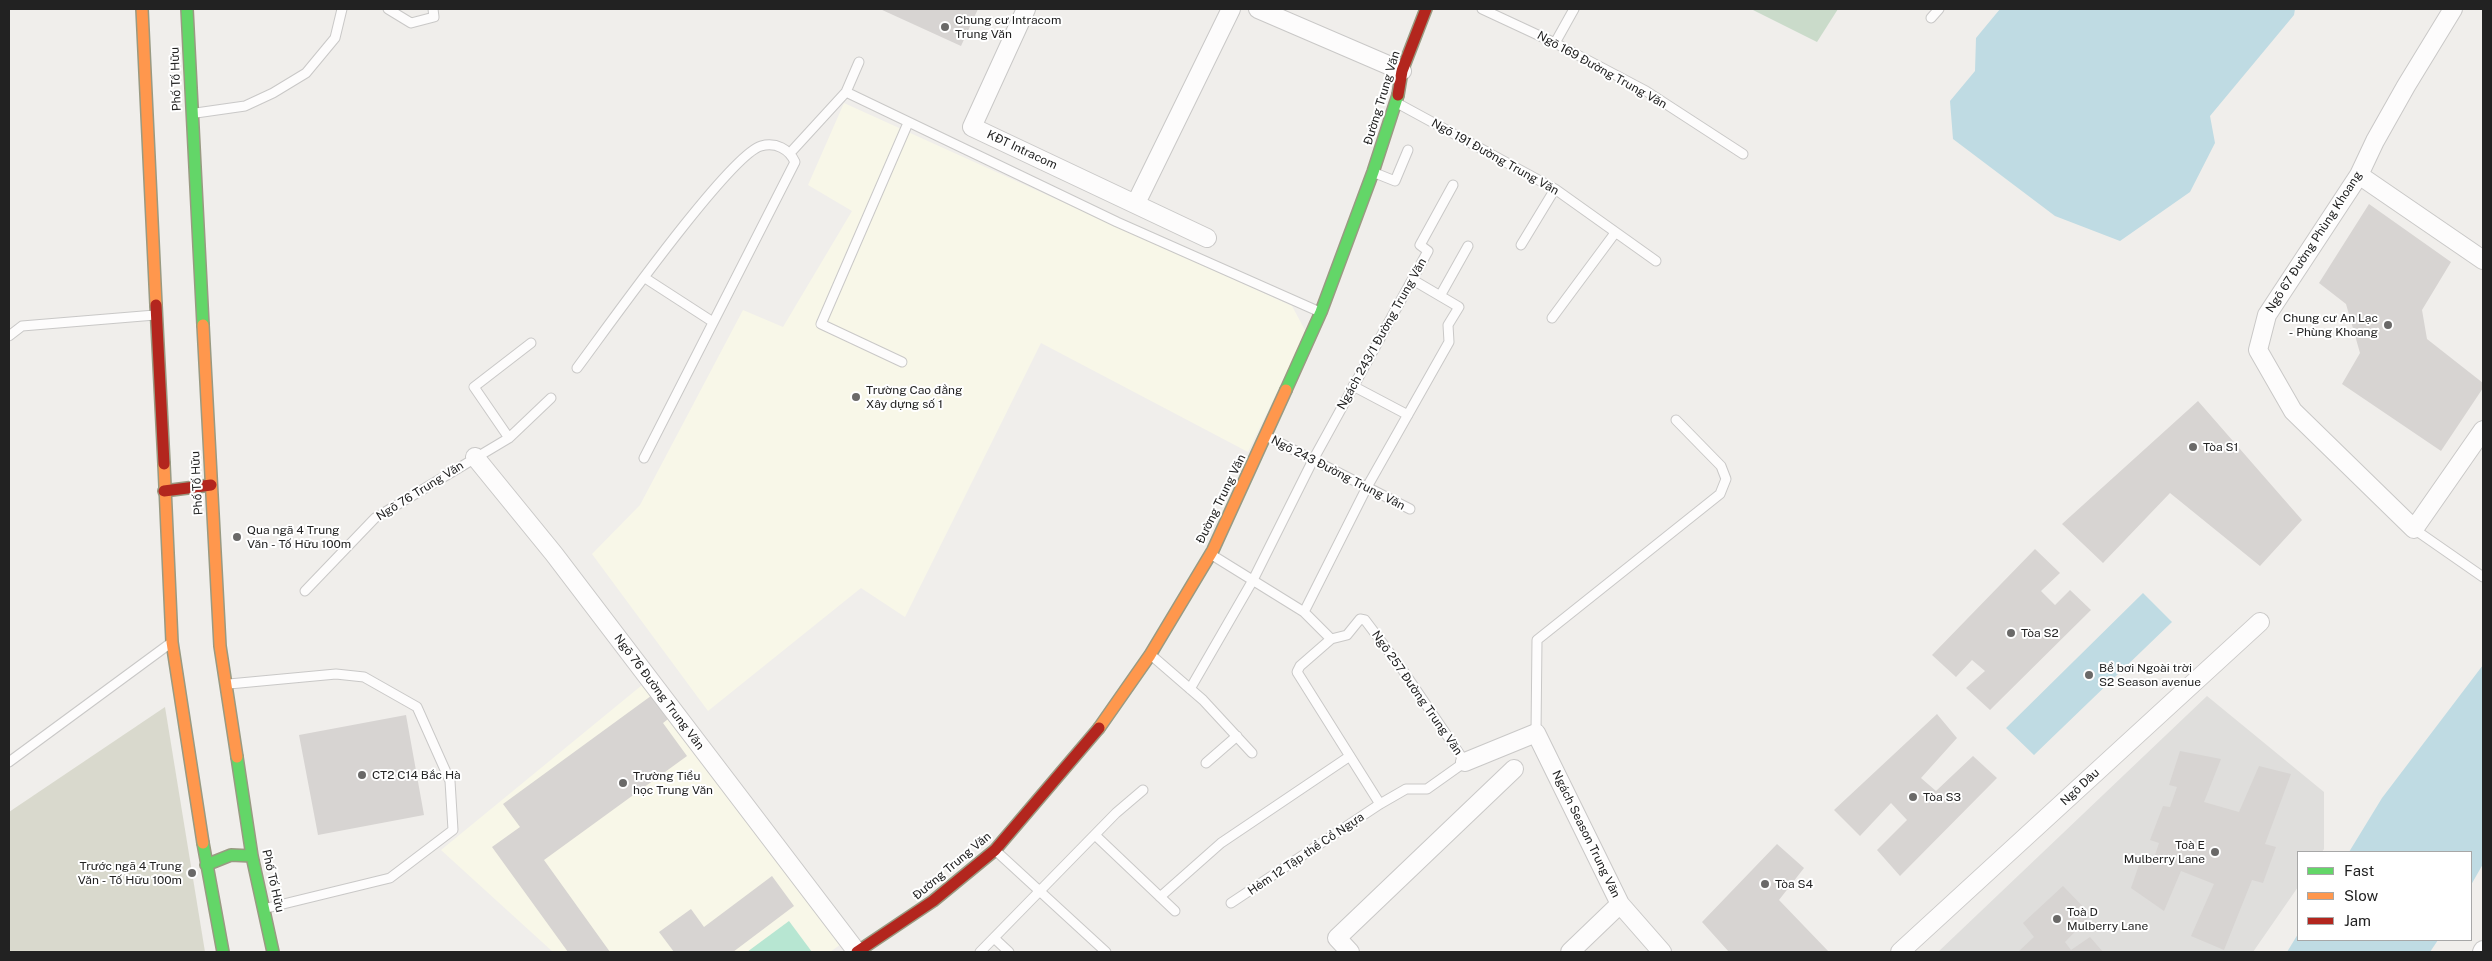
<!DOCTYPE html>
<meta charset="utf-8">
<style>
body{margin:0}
#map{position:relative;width:2492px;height:961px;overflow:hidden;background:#f0eeeb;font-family:"Public Sans",sans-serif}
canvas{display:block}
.frame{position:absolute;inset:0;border:10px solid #222;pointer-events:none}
.legend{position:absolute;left:2297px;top:851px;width:175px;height:90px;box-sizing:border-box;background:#fff;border:1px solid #a7a7a7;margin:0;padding:6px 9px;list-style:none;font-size:15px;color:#222}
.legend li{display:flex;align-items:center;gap:10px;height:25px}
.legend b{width:25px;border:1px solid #a7a7a7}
</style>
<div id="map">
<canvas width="2492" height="961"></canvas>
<div class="frame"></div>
<ul class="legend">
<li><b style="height:6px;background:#63d668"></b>Fast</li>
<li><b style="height:6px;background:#ff974d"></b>Slow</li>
<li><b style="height:6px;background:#b3261e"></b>Jam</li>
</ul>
</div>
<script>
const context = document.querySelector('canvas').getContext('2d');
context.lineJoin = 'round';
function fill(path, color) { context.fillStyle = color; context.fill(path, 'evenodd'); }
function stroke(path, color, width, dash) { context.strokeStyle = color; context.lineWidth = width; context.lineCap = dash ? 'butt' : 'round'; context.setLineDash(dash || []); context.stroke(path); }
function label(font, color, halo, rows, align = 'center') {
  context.font = font + ' "Public Sans",sans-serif'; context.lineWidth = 4; context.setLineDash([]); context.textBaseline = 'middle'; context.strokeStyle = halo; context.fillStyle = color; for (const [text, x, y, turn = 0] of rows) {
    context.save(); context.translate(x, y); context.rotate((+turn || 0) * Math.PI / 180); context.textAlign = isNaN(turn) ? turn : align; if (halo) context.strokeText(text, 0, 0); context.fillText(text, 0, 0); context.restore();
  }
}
const residential = new Path2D(`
 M 2207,696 L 2324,792 L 2324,849 L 2322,852 L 2298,852 L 2298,887 L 2253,952 L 1938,952 Z`);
const education = new Path2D(`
 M 844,103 L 1292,306 L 1306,332 L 1248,452 L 1041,343 L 905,617 L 861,588 L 708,711 L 592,554 L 640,505 L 743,310 L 783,327 L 852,211 L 808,185 Z
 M 647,681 L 844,942 L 830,952 L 553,952 L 441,850 Z`);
const construction = new Path2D(`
 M 165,707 L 205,952 L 9,952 L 9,812 Z`);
const cemetery = new Path2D(`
 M 1751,9 L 1838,9 L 1817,42 Z`);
const pitch = new Path2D(`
 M 789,921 L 812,952 L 747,952 Z`);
const water = new Path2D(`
 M 2000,9 L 2295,9 L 2294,15 L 2210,116 L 2215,143 L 2190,192 L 2120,241 L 2055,216 L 1953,139 L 1950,101 L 1975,71 L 1976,38 Z
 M 2143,593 L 2172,622 L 2034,755 L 2006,728 Z
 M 2483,665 L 2483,864 L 2471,885 L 2471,852 L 2349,852 L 2382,798 Z
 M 2298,934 L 2298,940 L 2438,940 L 2430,952 L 2287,952 Z`);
const building = new Path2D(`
 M 880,9 L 978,9 L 961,46 Z
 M 2369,204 L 2451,262 L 2422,310 L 2427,339 L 2483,383 L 2483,388 L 2441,451 L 2342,384 L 2360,353 L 2346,304 L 2319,283 Z
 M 2198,401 L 2302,520 L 2260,566 L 2170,493 L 2103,563 L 2062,524 Z
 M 2035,549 L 2060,573 L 2041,591 L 2055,605 L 2070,590 L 2091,610 L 1990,710 L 1966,688 L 1985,671 L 1972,660 L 1956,677 L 1932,655 Z
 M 655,693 L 672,716 L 663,723 L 687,756 L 544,860 L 610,952 L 568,952 L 492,847 L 520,827 L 503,804 Z
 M 1937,714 L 1957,738 L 1921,778 L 1936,791 L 1973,756 L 1997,778 L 1900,876 L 1877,850 L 1907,820 L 1891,803 L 1860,836 L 1834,810 Z
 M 406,715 L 424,815 L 318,835 L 299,735 Z
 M 2180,751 L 2221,759 L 2204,802 L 2239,812 L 2259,766 L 2291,774 L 2265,844 L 2276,847 L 2263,883 L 2252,880 L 2224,950 L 2191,936 L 2214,884 L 2181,871 L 2164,911 L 2131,888 L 2142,856 L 2153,861 L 2159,843 L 2150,840 L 2163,806 L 2170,807 L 2177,787 L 2169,785 Z
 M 1777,844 L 1804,868 L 1779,900 L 1829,952 L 1729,952 L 1702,922 Z
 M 772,876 L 794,906 L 733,952 L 674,952 L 659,932 L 691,909 L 704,927 Z
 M 2063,886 L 2091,915 L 2065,942 L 2071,950 L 2090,937 L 2103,952 L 2018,952 L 2034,937 L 2023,923 Z`);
const lane = new Path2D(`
 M 388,9 L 411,23 L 434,17 L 433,9
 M 1482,9 L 1555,43 L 1646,91 L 1743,154
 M 1931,18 L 1939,9
 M 1555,43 L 1574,9
 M 846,92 L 859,62
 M 1397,103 L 1555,189 L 1656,261
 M 196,113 L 245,106 L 273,93 L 306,73 L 335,38 L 342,9
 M 791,152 L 846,92 L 1117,222 L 1320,312
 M 1375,173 L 1395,181 L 1408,150
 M 1521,245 L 1555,189
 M 645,278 L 713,322
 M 1440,296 L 1468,246
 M 1552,318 L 1615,233
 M 9,336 L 22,326 L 155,315
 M 902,362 L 821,324 L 908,123
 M 577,368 C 604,332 729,155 761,146 C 776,142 789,149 795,162 L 644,458
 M 1353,386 L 1408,415
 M 1266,436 L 1410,509
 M 509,438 L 474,387 L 531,343
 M 2414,529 L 2483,577
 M 1212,555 L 1304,612 L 1331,639 L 1347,635 L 1360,619 L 1365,620 L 1402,669 L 1465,762 L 1427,789 L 1406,789 L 1380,804 L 1231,903
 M 305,591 L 375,518 L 509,438 L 551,398
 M 1304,612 L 1367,487 L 1449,342 L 1448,325 L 1459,307 L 1413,280
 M 1331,639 L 1300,666 L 1297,672 L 1380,804
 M 1151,655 L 1203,700 L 1252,753
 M 229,684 L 336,674 L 364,677 L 417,707 L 450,781 L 453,830 L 390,878 L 267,908
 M 1190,689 L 1253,580 L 1313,460 L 1428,251 L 1420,245 L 1453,185
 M 1536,733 L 1537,640 L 1720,494 L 1726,479 L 1721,466 L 1676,420
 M 9,762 L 168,645
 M 1206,763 L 1237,736
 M 1095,835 L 1175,911
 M 996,851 L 1106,952
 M 1160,897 L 1221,843 L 1350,756
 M 994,938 L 1009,952
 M 980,952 L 1116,813 L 1143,790`);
const street = new Path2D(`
 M 1026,9 L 972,127 L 1207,238
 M 1258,9 L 1402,71
 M 2453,9 L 2406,86 L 2375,141 L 2359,175 L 2267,315 L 2258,350 L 2293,411 L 2414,529 L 2483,430
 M 2359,175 L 2483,260
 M 1136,203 L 1231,9
 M 475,457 L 554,554 L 857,952
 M 1465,762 L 1536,733 L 1620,904 L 1662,952
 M 1350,952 L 1337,938 L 1514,769
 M 1570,952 L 1620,904
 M 1900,952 L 2260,622
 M 2482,952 L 2483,950`);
const fast = new Path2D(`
 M 187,9 L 203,325
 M 1286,390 L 1321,312 L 1373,172 L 1398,95
 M 237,757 L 252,856 L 273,952
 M 203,843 L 223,952
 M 206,865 L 231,855 L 252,856`);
const slow = new Path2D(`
 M 142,9 L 156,305
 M 203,325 L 220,646 L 237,757
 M 164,464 L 172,642 L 203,843
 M 1099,728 L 1150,655 L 1213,550 L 1286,390`);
const jam = new Path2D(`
 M 1398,95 L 1402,71 L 1426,9
 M 156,305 L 164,464
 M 164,491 L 211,485
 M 857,952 L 933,901 L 995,850 L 1099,728`);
const markers = [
 [945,27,5,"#6a6968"],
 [2388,325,5,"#6a6968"],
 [856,397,5,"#6a6968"],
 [2193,447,5,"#6a6968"],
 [237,537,5,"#6a6968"],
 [2011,633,5,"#6a6968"],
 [2089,675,5,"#6a6968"],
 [362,775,5,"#6a6968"],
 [623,783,5,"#6a6968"],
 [1913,797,5,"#6a6968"],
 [2215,852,5,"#6a6968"],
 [192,873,5,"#6a6968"],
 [1765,884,5,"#6a6968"],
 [2057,919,5,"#6a6968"]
];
const poiNames = [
 ["Chung cư Intracom",955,20],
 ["Trung Văn",955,34],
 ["Chung cư An Lạc",2378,318,"right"],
 ["- Phùng Khoang",2378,332,"right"],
 ["Trường Cao đẳng",866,390],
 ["Xây dựng số 1",866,404],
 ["Tòa S1",2203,447],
 ["Qua ngã 4 Trung",247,530],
 ["Văn - Tố Hữu 100m",247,544],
 ["Tòa S2",2021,633],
 ["Bể bơi Ngoài trời",2099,668],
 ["S2 Season avenue",2099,682],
 ["CT2 C14 Bắc Hà",372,775],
 ["Trường Tiểu",633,776],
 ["học Trung Văn",633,790],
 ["Tòa S3",1923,797],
 ["Toà E",2205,845,"right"],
 ["Mulberry Lane",2205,859,"right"],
 ["Trước ngã 4 Trung",182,866,"right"],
 ["Văn - Tố Hữu 100m",182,880,"right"],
 ["Tòa S4",1775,884],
 ["Toà D",2067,912],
 ["Mulberry Lane",2067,926]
];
const streetNames = [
 ["Ngõ 169 Đường Trung Văn",1602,70,29],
 ["Phố Tố Hữu",176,79,-92],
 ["Đường Trung Văn",1382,98,-73],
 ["KĐT Intracom",1022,150,25],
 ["Ngõ 191 Đường Trung Văn",1495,157,29],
 ["Ngõ 67 Đường Phùng Khoang",2314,242,-57],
 ["Ngách 243/1 Đường Trung Văn",1382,334,-61],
 ["Ngõ 243 Đường Trung Văn",1338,473,27],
 ["Phố Tố Hữu",197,483,-93],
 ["Ngõ 76 Trung Văn",420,491,-32],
 ["Đường Trung Văn",1221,499,-64],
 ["Ngõ 76 Đường Trung Văn",659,692,53],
 ["Ngõ 257 Đường Trung Văn",1417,693,55],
 ["Ngõ Dâu",2080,787,-43],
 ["Ngách Season Trung Văn",1586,834,64],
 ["Hẻm 12 Tập thể Cổ Ngựa",1306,854,-34],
 ["Đường Trung Văn",952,866,-40],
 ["Phố Tố Hữu",273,881,77]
];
fill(residential, '#dfdedc');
fill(education, '#f8f7e8');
fill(construction, '#d9d9cd');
fill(cemetery, '#cadbca');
fill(pitch, '#b7e6d2');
fill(water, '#bfdbe3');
fill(building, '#d7d4d2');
stroke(lane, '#c9c8c7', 11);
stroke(street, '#c9c8c7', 20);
stroke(fast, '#999a82', 14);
stroke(slow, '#999a82', 14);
stroke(jam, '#999a82', 14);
stroke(lane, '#fdfcfc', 9);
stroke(street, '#fdfcfc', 18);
stroke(fast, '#63d668', 11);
stroke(slow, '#ff974d', 11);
stroke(jam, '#b3261e', 11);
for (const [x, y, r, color] of markers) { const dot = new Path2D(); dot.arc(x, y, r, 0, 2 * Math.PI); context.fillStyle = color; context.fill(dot); stroke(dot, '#fff', 2); }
label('12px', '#222', '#fff', poiNames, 'left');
label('12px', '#222', '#fff', streetNames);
</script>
